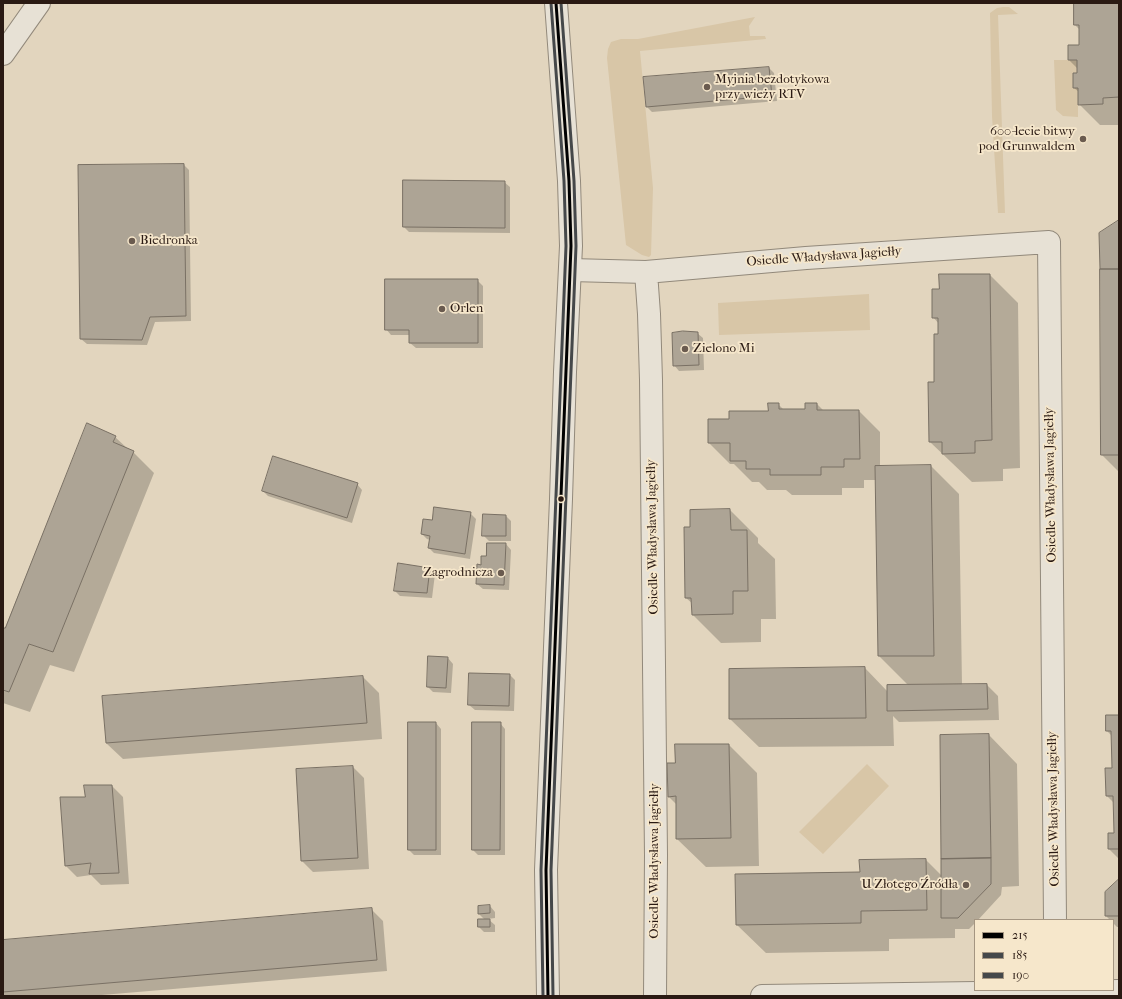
<!DOCTYPE html>
<meta charset="utf-8">
<style>
body{margin:0}
#map{position:relative;width:1122px;height:999px;overflow:hidden;background:#e2d5be;font-family:"IM FELL French Canon",serif}
canvas{display:block}
.frame{position:absolute;inset:0;border:4px solid #2a1a13;pointer-events:none}
.legend{position:absolute;left:974px;top:919px;width:140px;height:72px;box-sizing:border-box;background:#f6e7cb;border:1px solid #a49581;margin:0;padding:5px 7px;list-style:none;font-size:12px;color:#2a1a13}
.legend li{display:flex;align-items:center;gap:8px;height:20px}
.legend b{width:20px;border:1px solid #a49581}
</style>
<div id="map">
<canvas width="1122" height="999"></canvas>
<div class="frame"></div>
<ul class="legend">
<li><b style="height:5px;background:#000"></b>215</li>
<li><b style="height:5px;background:#45484a"></b>185</li>
<li><b style="height:5px;background:#45484a"></b>190</li>
</ul>
</div>
<script>
const context = document.querySelector('canvas').getContext('2d');
context.lineJoin = 'round';
function fill(path, color) { context.fillStyle = color; context.fill(path, 'evenodd'); }
function stroke(path, color, width, dash) { context.strokeStyle = color; context.lineWidth = width; context.lineCap = dash ? 'butt' : 'round'; context.setLineDash(dash || []); context.stroke(path); }
function label(font, color, halo, rows, align = 'center') {
  context.font = font + ' "IM FELL French Canon",serif'; context.lineWidth = 3.5; context.setLineDash([]); context.textBaseline = 'middle'; context.strokeStyle = halo; context.fillStyle = color; for (const [text, x, y, turn = 0] of rows) {
    context.save(); context.translate(x, y); context.rotate((+turn || 0) * Math.PI / 180); context.textAlign = isNaN(turn) ? turn : align; if (halo) context.strokeText(text, 0, 0); context.fillText(text, 0, 0); context.restore();
  }
}
const green = new Path2D(`
 M 1003,7 L 1009,7 L 1018,14 L 998,15 L 1005,213 L 998,213 L 992,116 L 990,13 L 997,8 Z
 M 755,17 L 749,26 L 750,36 L 765,36 L 766,39 L 640,51 L 653,188 L 651,255 L 649,257 L 642,255 L 626,245 L 607,58 L 608,49 L 611,42 L 621,39 L 638,39 Z
 M 1054,60 L 1077,60 L 1077,73 L 1073,73 L 1073,88 L 1078,88 L 1078,117 L 1063,116 L 1056,110 Z
 M 869,294 L 870,330 L 719,335 L 718,303 Z
 M 867,764 L 889,786 L 823,854 L 799,832 Z`);
const shadow = new Path2D(`
 M 1075,3 L 1119,3 L 1119,125 L 1100,125 L 1079,104 L 1079,92 L 1074,88 L 1078,74 L 1078,69 L 1069,60 L 1080,46 L 1080,30 L 1075,25 Z
 M 769,68 L 774,73 L 777,101 L 652,112 L 647,107 Z
 M 184,165 L 189,170 L 191,321 L 155,322 L 147,345 L 87,344 L 81,339 Z
 M 504,182 L 510,187 L 510,233 L 409,232 L 404,227 Z
 M 1119,221 L 1119,472 L 1102,455 Z
 M 990,275 L 1018,303 L 1020,468 L 1003,469 L 1003,481 L 972,482 L 930,442 L 939,335 L 939,324 L 933,317 L 940,290 Z
 M 477,280 L 483,286 L 483,348 L 416,348 L 410,343 L 410,335 L 391,335 L 386,329 Z
 M 697,333 L 703,338 L 704,370 L 679,371 L 674,365 Z
 M 778,404 L 784,410 L 806,410 L 817,404 L 824,411 L 859,411 L 880,432 L 880,467 L 931,466 L 959,494 L 962,685 L 987,685 L 998,696 L 999,720 L 899,722 L 893,716 L 894,746 L 759,747 L 730,719 L 730,670 L 865,668 L 888,692 L 909,686 L 879,656 L 877,480 L 864,480 L 864,488 L 842,488 L 842,495 L 792,495 L 786,490 L 767,490 L 759,482 L 752,482 L 734,464 L 730,464 L 709,443 L 730,420 L 769,412 Z
 M 115,437 L 128,449 L 133,452 L 154,473 L 74,672 L 50,665 L 30,712 L 3,703 L 3,629 L 5,630 Z
 M 357,484 L 362,490 L 352,523 L 268,496 L 263,491 Z
 M 730,510 L 758,538 L 758,543 L 775,559 L 776,619 L 761,619 L 761,642 L 721,643 L 693,615 L 693,604 L 686,598 Z
 M 470,513 L 476,519 L 470,559 L 434,553 L 429,548 L 430,540 L 427,539 L 422,534 L 433,521 Z
 M 506,516 L 511,521 L 511,541 L 489,541 L 484,536 Z
 M 506,544 L 511,550 L 509,590 L 483,589 L 477,584 L 482,566 L 487,557 Z
 M 430,569 L 435,574 L 432,598 L 400,596 L 395,591 Z
 M 429,657 L 448,658 L 453,664 L 451,693 L 433,692 L 428,687 Z
 M 510,675 L 515,680 L 514,711 L 475,710 L 469,705 Z
 M 363,677 L 379,693 L 382,739 L 123,759 L 106,743 Z
 M 1119,716 L 1119,859 L 1109,849 L 1109,834 L 1115,834 L 1114,803 L 1107,796 L 1113,769 L 1112,736 L 1107,731 Z
 M 409,723 L 436,723 L 441,729 L 441,855 L 414,855 L 409,850 Z
 M 473,723 L 500,723 L 505,729 L 505,855 L 478,855 L 473,850 Z
 M 989,735 L 1017,764 L 1019,886 L 1002,887 L 1001,895 L 978,920 L 975,920 L 975,923 L 969,929 L 955,929 L 955,938 L 889,939 L 889,951 L 766,953 L 737,925 L 736,875 L 861,873 L 926,860 L 942,876 Z
 M 729,745 L 757,773 L 759,866 L 706,867 L 677,839 L 677,805 L 669,797 L 676,764 Z
 M 353,767 L 364,778 L 369,869 L 313,872 L 302,861 Z
 M 112,786 L 123,797 L 129,884 L 101,885 L 91,875 L 77,877 L 66,866 L 61,798 L 86,798 Z
 M 1119,880 L 1119,927 L 1117,927 L 1113,923 L 1113,920 L 1110,920 L 1106,916 L 1106,893 Z
 M 490,906 L 495,912 L 495,918 L 488,919 L 495,925 L 495,932 L 484,932 L 479,927 L 479,920 L 485,920 L 479,914 Z
 M 372,910 L 383,921 L 387,971 L 90,996 L 3,996 L 3,941 Z`);
const building = new Path2D(`
 M 1074,3 L 1119,3 L 1119,97 L 1103,98 L 1103,104 L 1078,105 L 1078,88 L 1073,88 L 1073,73 L 1077,73 L 1077,60 L 1068,60 L 1068,45 L 1079,45 L 1079,25 L 1074,25 Z
 M 769,67 L 772,96 L 646,107 L 643,77 Z
 M 184,164 L 186,316 L 150,317 L 142,340 L 80,339 L 78,165 Z
 M 403,180 L 505,181 L 505,228 L 403,227 Z
 M 1119,220 L 1119,269 L 1100,269 L 1099,233 Z
 M 1100,269 L 1119,269 L 1119,455 L 1101,455 Z
 M 939,274 L 990,274 L 992,440 L 975,441 L 975,453 L 942,454 L 942,442 L 929,442 L 928,382 L 934,382 L 934,334 L 938,334 L 938,318 L 932,318 L 932,289 L 939,289 Z
 M 385,279 L 478,279 L 478,343 L 409,343 L 409,330 L 385,330 Z
 M 683,331 L 698,332 L 699,365 L 673,366 L 672,333 Z
 M 768,403 L 779,403 L 779,409 L 805,409 L 805,403 L 817,403 L 817,410 L 859,410 L 860,459 L 844,459 L 844,467 L 821,467 L 821,475 L 770,475 L 770,469 L 746,469 L 746,461 L 730,461 L 730,443 L 708,443 L 708,419 L 729,419 L 729,411 L 768,411 Z
 M 87,423 L 116,436 L 113,442 L 134,451 L 53,652 L 29,644 L 9,692 L 3,690 L 3,628 L 5,628 Z
 M 273,456 L 358,483 L 347,518 L 262,491 Z
 M 931,465 L 934,656 L 878,656 L 875,466 Z
 M 434,507 L 471,512 L 465,554 L 428,548 L 430,536 L 421,534 L 423,519 L 432,520 Z
 M 730,509 L 731,530 L 747,530 L 748,591 L 733,591 L 733,614 L 692,615 L 691,598 L 685,598 L 684,527 L 690,527 L 690,510 Z
 M 483,514 L 506,515 L 506,536 L 482,536 Z
 M 487,543 L 506,543 L 504,585 L 476,584 L 477,564 L 481,565 L 481,556 L 486,556 Z
 M 398,563 L 430,568 L 427,593 L 394,591 Z
 M 428,656 L 448,657 L 446,688 L 427,687 Z
 M 865,667 L 866,718 L 729,719 L 729,669 Z
 M 469,673 L 510,674 L 509,706 L 468,705 Z
 M 363,676 L 367,723 L 106,743 L 102,696 Z
 M 987,684 L 988,709 L 887,711 L 887,685 Z
 M 1106,715 L 1119,715 L 1119,849 L 1108,849 L 1108,833 L 1114,833 L 1113,796 L 1106,796 L 1105,768 L 1112,768 L 1111,731 L 1106,731 Z
 M 408,722 L 436,722 L 436,850 L 408,850 Z
 M 472,722 L 501,722 L 500,850 L 472,850 Z
 M 989,734 L 991,858 L 941,859 L 940,735 Z
 M 675,744 L 729,744 L 731,838 L 676,839 L 676,796 L 668,797 L 667,763 L 675,763 Z
 M 353,766 L 358,858 L 301,861 L 296,769 Z
 M 84,785 L 112,785 L 119,873 L 89,874 L 91,863 L 65,866 L 60,797 L 85,797 Z
 M 991,858 L 991,884 L 958,918 L 941,918 L 941,859 Z
 M 926,859 L 927,910 L 861,911 L 861,923 L 736,925 L 735,874 L 860,872 L 859,860 Z
 M 1119,879 L 1119,916 L 1105,916 L 1105,892 Z
 M 490,905 L 490,913 L 478,914 L 478,906 Z
 M 372,908 L 377,960 L 3,992 L 3,940 Z
 M 478,919 L 490,919 L 490,927 L 478,927 Z`);
const minor = new Path2D(`
 M 571,270 L 646,272 L 806,258 L 1049,242 L 1055,920
 M 646,272 L 649,314 L 651,380 L 656,855 L 655,996
 M 762,996 L 1119,991`);
const tertiary = new Path2D(`
 M 3,54 L 39,3
 M 548,996 L 546,870 L 561,499 L 565,372 L 571,246 L 569,181 L 556,3`);
const bus1 = new Path2D(`
 M 548,996 L 546,870 L 571,246 L 569,181 L 556,3`);
const bus2 = new Path2D(`
 M 553,996 L 551,870 L 576,246 L 574,181 L 561,3`);
const bus3 = new Path2D(`
 M 543,996 L 541,870 L 566,246 L 564,181 L 551,3`);
const markers = [
 [707,87,4,"#6a5b4f"],
 [1083,139,4,"#6a5b4f"],
 [132,241,4,"#6a5b4f"],
 [442,309,4,"#6a5b4f"],
 [685,349,4,"#6a5b4f"],
 [561,499,3.5,"#2a1a13"],
 [501,573,4,"#6a5b4f"],
 [966,885,4,"#6a5b4f"]
];
const poiNames = [
 ["Myjnia bezdotykowa",715,80],
 ["przy wieży RTV",715,95],
 ["600-lecie bitwy",1075,132,"right"],
 ["pod Grunwaldem",1075,147,"right"],
 ["Biedronka",140,241],
 ["Orlen",450,309],
 ["Zielono Mi",693,349],
 ["Zagrodnicza",493,573,"right"],
 ["U Złotego Źródła",958,885,"right"]
];
const streetNames = [
 ["Osiedle Władysława Jagiełły",824,257,-4],
 ["Osiedle Władysława Jagiełły",1051,485,-91],
 ["Osiedle Władysława Jagiełły",653,537,-91],
 ["Osiedle Władysława Jagiełły",1054,809,-91],
 ["Osiedle Władysława Jagiełły",655,861,-90]
];
fill(green, '#d8c6a7');
fill(shadow, '#0003');
fill(building, '#ada495');
stroke(building, '#797064', 1);
stroke(minor, '#92897b', 24);
stroke(tertiary, '#92897b', 24);
stroke(minor, '#e7e1d5', 22);
stroke(tertiary, '#e7e1d5', 22);
stroke(bus1, '#000', 3);
stroke(bus2, '#45484a', 3);
stroke(bus3, '#45484a', 3);
for (const [x, y, r, color] of markers) { const dot = new Path2D(); dot.arc(x, y, r, 0, 2 * Math.PI); context.fillStyle = color; context.fill(dot); stroke(dot, '#f6e7cb', 1.5); }
label('13px', '#2a1a13', '#f6e7cb', poiNames, 'left');
label('13px', '#2a1a13', '#f6e7cb', streetNames);
</script>
